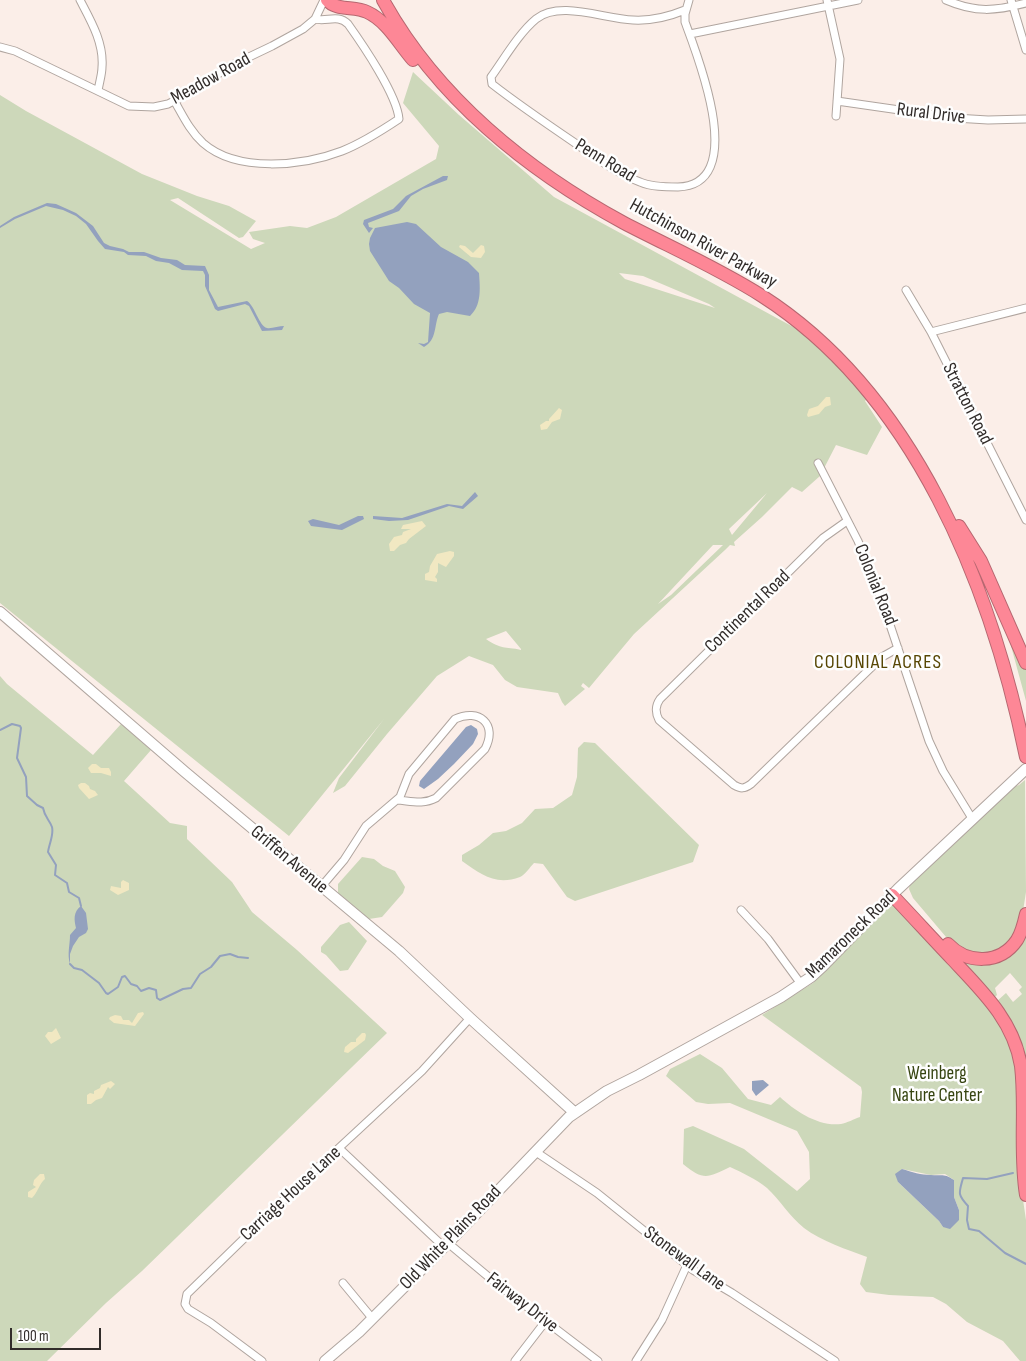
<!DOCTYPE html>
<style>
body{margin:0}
#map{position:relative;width:1026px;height:1361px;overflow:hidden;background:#fbeee8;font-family:"Sofia Sans Condensed",sans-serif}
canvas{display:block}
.scale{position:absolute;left:10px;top:1328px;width:91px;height:22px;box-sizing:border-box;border:2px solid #312c2a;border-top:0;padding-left:6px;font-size:15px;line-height:18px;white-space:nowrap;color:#312c2a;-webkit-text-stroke:4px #fefefe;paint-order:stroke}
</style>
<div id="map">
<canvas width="1026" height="1361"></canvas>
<div class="scale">100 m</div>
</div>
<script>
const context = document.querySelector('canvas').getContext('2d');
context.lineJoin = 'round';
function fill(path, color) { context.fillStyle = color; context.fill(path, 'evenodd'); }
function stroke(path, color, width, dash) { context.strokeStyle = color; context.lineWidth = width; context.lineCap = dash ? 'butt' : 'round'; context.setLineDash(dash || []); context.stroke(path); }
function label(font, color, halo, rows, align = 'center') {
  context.font = font + ' "Sofia Sans Condensed",sans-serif'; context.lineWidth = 5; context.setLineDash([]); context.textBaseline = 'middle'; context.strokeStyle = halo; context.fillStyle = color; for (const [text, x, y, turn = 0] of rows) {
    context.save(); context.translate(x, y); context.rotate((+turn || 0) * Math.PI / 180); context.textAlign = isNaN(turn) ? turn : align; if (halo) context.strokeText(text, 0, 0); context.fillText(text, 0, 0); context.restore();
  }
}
const green = new Path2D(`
 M 413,72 L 459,115 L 554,197 L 797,329 L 810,340 L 869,397 L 865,401 L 882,427 L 867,455 L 836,445 L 820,476 L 802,492 L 792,487 L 762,517 L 734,542 L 735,546 L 730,545 L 725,550 L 634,634 L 589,688 L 583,683 L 581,686 L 585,689 L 565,706 L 562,702 L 558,693 L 517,687 L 505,680 L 493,665 L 469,656 L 437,676 L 387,734 L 345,786 L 333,793 L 339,778 L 384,719 L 289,836 L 0,603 L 0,95 L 26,111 L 142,174 L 197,196 L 229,206 L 256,221 L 243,237 L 239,238 L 178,198 L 170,200 L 251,249 L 265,243 L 253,239 L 249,232 L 290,226 L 307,228 L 336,217 L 436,159 L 439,146 L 403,103 ZM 619,273 L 643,276 L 709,304 L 715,308 L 625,279 ZM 767,493 L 732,535 L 729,529 ZM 713,545 L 723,545 L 671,595 L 658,604 ZM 506,631 L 521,649 L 521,650 C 504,646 502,650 486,639 Z
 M 1011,634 L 1026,670 L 1026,701 L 1008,635 Z
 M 0,676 L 7,684 L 93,755 L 121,724 L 151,750 L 124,781 L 170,823 L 187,826 L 187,839 L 232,882 L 252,912 L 297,950 L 387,1033 L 142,1271 L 106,1303 L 47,1361 L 0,1361 Z
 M 584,742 L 595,743 L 699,845 L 693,862 L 575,901 L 567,897 L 543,864 L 534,863 C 530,867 525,875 520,877 C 495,886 481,874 462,861 L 462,855 L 479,845 L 493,833 L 506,831 L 522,823 L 535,809 L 553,808 L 572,795 L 577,777 L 578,748 Z
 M 1025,780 L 1026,892 L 1023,911 L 1012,942 L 998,953 L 982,956 L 952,944 L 913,898 L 909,889 L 910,883 L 1013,787 L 1019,785 Z
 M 362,857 L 374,859 L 383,866 L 395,871 L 405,887 L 403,893 L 382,917 L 369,919 L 338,893 L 338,884 Z
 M 888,904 L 894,904 L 999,1018 L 1016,1058 L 1022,1193 L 1026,1220 L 1026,1361 L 1020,1361 L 1003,1341 L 967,1322 L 946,1304 L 933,1297 L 889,1295 L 866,1292 L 860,1284 L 867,1257 C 848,1250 821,1241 804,1228 C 790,1217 780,1200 767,1188 C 756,1179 743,1173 730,1167 C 707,1178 704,1181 683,1164 L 684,1129 L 693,1126 L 744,1149 L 797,1191 L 810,1179 L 809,1152 L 797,1131 L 730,1103 L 708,1104 L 696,1102 L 666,1076 L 670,1069 L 700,1054 L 722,1068 L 748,1099 L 771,1105 L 780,1097 C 795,1111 819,1127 841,1124 C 847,1123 854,1119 860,1117 L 862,1092 L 861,1087 L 762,1015 L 813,983 ZM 902,1169 L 931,1175 L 945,1174 L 954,1180 L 954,1197 L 959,1210 L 943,1227 L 939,1221 L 898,1182 Z
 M 349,922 L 367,941 L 348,970 L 340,971 L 326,955 L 321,952 L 321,947 L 340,925 Z
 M 1026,927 L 1026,1088 L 996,1002 L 1006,993 L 1013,1002 L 1022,994 L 1019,990 L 1022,987 L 1010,973 L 995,988 L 997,995 L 993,999 L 958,958 L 993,961 Z`);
const sand = new Path2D(`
 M 460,245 L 465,246 L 473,253 L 481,245 L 484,246 L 485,252 L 481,258 L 471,257 L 459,247 Z
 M 826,397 L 830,397 L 831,405 L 825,407 L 819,414 L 808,417 L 807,415 L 809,409 L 818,406 Z
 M 559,408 L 562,410 L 560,419 L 552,422 L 547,429 L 541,430 L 540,425 L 546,421 L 549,421 L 549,419 Z
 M 422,521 L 426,526 L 409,539 L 406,543 L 400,545 L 394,551 L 390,551 L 389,544 L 394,537 L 402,535 L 403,532 L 411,529 L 401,529 L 403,525 Z
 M 450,551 L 454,552 L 454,556 L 446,567 L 438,563 L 438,572 L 435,577 L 437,579 L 437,582 L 425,580 L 425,574 L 429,572 L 430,566 L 437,554 Z
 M 92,764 L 96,764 L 101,768 L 109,768 L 111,772 L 111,776 L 101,773 L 91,773 L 88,768 Z
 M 81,783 L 85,783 L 89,786 L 90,789 L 95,791 L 98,795 L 89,799 L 79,788 L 78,785 Z
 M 123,880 L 129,883 L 129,890 L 118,895 L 110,890 L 111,886 L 121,888 L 121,882 Z
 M 143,1012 L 144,1014 L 135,1026 L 114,1023 L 109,1019 L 110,1017 L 115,1015 L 121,1016 L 123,1020 L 129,1020 L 132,1023 L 138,1013 Z
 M 56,1028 L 61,1038 L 51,1044 L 45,1036 L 48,1032 L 52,1032 Z
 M 362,1033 L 365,1033 L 366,1035 L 365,1040 L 348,1053 L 344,1052 L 345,1047 L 351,1042 L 356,1042 L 356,1039 Z
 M 111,1081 L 115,1084 L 110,1089 L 108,1087 L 102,1098 L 96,1100 L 91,1104 L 87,1104 L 87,1095 L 90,1093 L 94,1094 L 94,1091 L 100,1088 L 101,1085 Z
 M 40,1174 L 44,1174 L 45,1179 C 39,1184 38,1192 32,1198 L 28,1197 L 28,1192 L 36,1187 L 33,1185 L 34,1180 Z`);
const water = new Path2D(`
 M 443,176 L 448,176 L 447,180 L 423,189 L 411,196 L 399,211 L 368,223 L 369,227 L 373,228 L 369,233 L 363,224 L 364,220 L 393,209 L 406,196 Z
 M 47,203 L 56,204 L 76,213 L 93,226 L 104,243 L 110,246 L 123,249 L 129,252 L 144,252 L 161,258 L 177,260 L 185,265 L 205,266 L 209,275 L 209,290 L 218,307 L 247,301 C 255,306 259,326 267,328 C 271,329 279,326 284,326 L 282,330 L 262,331 L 249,306 L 245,304 L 218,311 L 215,309 L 205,286 L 205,275 L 203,271 L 182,270 L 169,263 L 156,261 L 146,256 L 128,255 L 124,252 L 105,249 L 98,241 L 86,224 L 76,216 L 63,210 L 46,206 L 15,219 L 0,228 L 0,226 L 14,217 Z
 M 407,222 L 416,224 L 441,247 L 468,262 L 479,273 C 480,288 482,305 470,316 L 447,312 L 439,314 C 434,325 437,340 424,347 L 418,343 L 424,344 L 428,342 L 430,313 L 414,304 L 399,288 L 389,281 L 370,251 L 369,244 L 370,238 L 375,228 Z
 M 475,492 L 478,496 L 463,509 L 449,506 L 408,520 L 389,521 L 373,519 L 373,516 L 402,518 L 447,504 L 462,506 Z
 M 358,516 L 363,516 L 364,519 L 342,530 L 311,526 L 308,521 L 313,519 L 339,525 Z
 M 471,725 L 477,729 L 478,734 L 473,744 L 454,764 L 438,779 L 424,789 L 419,786 L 420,781 L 466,727 Z
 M 81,906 L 86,913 L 88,929 L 86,933 L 79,937 L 73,946 L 70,954 L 70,964 C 67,954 70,945 70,935 L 76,928 C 74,920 73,912 81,906 Z
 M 763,1080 L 769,1085 L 756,1096 L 752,1090 L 752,1081 Z
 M 902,1169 C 912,1172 921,1175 931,1175 C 943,1176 944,1173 954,1180 L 954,1197 L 959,1210 L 959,1220 L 950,1229 L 943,1227 L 939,1221 L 898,1182 L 895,1174 Z`);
const stream = new Path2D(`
 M 0,730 L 12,724 L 20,726 L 21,728 L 17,758 L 26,777 L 27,796 L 37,805 L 43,808 C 45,818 49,819 52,827 C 54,835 49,844 48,852 L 56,865 L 55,875 L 67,883 L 69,892 L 79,898 L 81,906
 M 70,964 L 74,968 L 82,970 L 99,983 L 106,993 L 108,994 L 118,987 L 122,977 L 125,976 L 131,984 L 137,986 L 141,991 L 149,988 L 156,990 L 157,998 L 160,1000 L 183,989 L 191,988 L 200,974 L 211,967 L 220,956 L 230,954 L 238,957 L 248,958
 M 1013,1173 L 987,1179 L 963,1178 C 959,1193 957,1194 968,1206 L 967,1220 L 969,1229 L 979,1231 L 1005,1253 L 1026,1264`);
const street = new Path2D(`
 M 80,0 C 91,21 104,43 102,67 C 102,75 99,83 98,91
 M 827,0 L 840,59 L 836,116
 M 946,0 C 976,13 995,11 1026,3
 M 1011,0 L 1026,50
 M 685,10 C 668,17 651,21 633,20 C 604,19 560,0 536,19 C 519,33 504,59 491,77 L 492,84 C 519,105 547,124 575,143 C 596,158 616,173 640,182 C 651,187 666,187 678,187 C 749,185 698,57 685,22 L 685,14 L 689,0
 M 690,34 L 858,0
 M 0,47 L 15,51 L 129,106 L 154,107 L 168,104 L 197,89 L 228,67 L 272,46 L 303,29 L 315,19 L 324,0
 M 837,101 L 955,118 L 988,120 L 1026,119
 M 175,102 C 183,116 190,131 203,143 C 237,173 303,166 342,151 C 362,143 381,131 399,119 C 397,95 363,45 348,24 C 338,14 327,22 315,19
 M 906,290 L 931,332 L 1026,520
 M 931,332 L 1026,308
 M 818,463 L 858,541 L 880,595 L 929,741 L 943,771 L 973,820
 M 847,521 L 823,538 L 660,699 C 655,706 655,712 659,720 L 734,785 C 741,789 744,789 751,784 L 882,657 L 898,648
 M 321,887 L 344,860 L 366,826 L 400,797 L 409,774 L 455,719 C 479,708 498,724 485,749 L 436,798 C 423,805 411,801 397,800
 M 741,910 L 768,939 L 801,984
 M 339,1148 L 444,1247
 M 536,1152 L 597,1193 L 693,1270 L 732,1293 L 835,1361
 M 448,1243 L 497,1284 L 598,1361
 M 343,1283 L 372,1318
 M 262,1361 L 211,1323 L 188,1309 L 185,1304 L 187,1294 L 301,1183 L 422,1071 L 470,1018
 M 515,1361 L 545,1322
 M 636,1361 L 662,1320 L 687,1265`);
const secondary = new Path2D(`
 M 0,612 L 185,772 L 399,951 L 470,1018 L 575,1113
 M 325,1361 L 359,1332 L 448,1243 L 569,1117 L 607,1091 L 639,1075 L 781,997 L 811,977 L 823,966 L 898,889 L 1026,769`);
const highway = new Path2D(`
 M 327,0 C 336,11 354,6 367,12 C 387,21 399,44 413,60
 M 383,0 C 437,98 528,171 624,223 C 670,247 718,268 762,296 C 915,394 991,586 1026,757
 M 959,526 L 981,561 L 1026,663
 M 892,895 C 912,916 932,938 952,959 C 982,991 1014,1021 1021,1066 C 1026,1107 1019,1152 1026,1195
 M 948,944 C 967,964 1000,965 1017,940 C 1022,932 1024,923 1026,914`);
const streetNames = [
 ["Meadow Road",211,79,-29],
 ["Rural Drive",931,114,7],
 ["Penn Road",605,161,31],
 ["Hutchinson River Parkway",703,244,29],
 ["Stratton Road",967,404,63],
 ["Colonial Road",875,585,68],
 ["Continental Road",748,612,-44],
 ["Griffen Avenue",289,860,40],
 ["Mamaroneck Road",851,935,-44],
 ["Carriage House Lane",291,1194,-43],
 ["Old White Plains Road",451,1238,-46],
 ["Stonewall Lane",684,1259,36],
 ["Fairway Drive",522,1303,38]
];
const parkNames = [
 ["Weinberg",937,1074],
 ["Nature Center",937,1096]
];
const neighbourhoodNames = [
 ["COLONIAL ACRES",878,663]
];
fill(green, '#cdd8ba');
fill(sand, '#f1e8c2');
fill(water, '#93a1be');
stroke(stream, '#93a1be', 2);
stroke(street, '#b0a59f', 9);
stroke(secondary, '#b0a59f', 12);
stroke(highway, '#b66770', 14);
stroke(street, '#fff', 7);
stroke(secondary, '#fff', 10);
stroke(highway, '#fd8796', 12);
label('19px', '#312c2a', '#fefefe', streetNames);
label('19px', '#364410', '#fefefe', parkNames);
context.letterSpacing = '1px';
label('20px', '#574603', '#fefefe', neighbourhoodNames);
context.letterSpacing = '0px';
</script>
